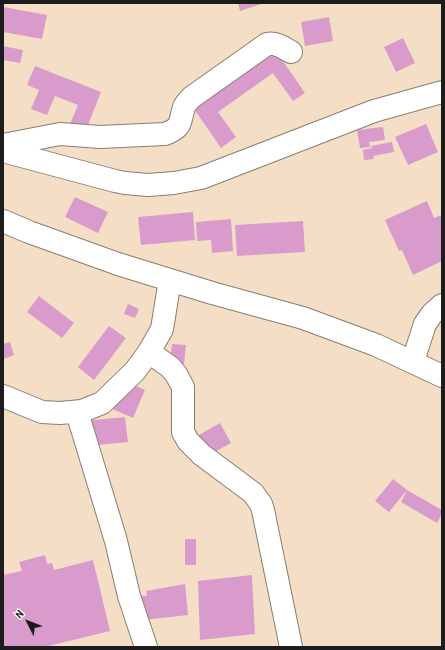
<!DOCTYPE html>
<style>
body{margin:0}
#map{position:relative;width:445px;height:650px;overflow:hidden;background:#f4dfc6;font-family:"Patrick Hand",sans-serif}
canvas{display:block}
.frame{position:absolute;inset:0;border:4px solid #1c1c1c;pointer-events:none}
.north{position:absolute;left:8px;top:602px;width:40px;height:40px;-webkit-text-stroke:3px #f6f6f2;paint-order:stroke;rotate:312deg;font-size:11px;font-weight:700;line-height:16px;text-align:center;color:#1c1c1c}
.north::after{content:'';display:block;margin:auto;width:14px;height:18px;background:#1c1c1c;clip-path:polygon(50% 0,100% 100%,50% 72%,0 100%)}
</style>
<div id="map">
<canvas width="445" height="650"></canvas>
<div class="frame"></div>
<div class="north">N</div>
</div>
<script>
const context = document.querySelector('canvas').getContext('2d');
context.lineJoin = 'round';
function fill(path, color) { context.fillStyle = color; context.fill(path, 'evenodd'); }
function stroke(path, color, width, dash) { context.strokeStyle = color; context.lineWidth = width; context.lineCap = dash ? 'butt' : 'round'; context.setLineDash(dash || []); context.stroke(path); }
const building = new Path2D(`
 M 238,3 L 261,3 L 261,4 L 240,11 Z
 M 3,7 L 47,15 L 42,39 L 3,32 Z
 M 329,17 L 333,41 L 305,46 L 301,22 Z
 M 403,38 L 415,63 L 396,72 L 384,47 Z
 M 3,46 L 23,50 L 20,63 L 3,60 Z
 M 274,48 L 305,93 L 293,101 L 273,73 L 218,112 L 236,137 L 221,148 L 192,106 Z
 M 35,66 L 101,92 L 86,130 L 70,124 L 78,105 L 55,96 L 47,115 L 31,109 L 39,90 L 27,85 Z
 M 426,124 L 438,152 L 408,165 L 395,137 Z
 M 383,127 L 385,140 L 369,142 L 370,147 L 360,148 L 357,130 Z
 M 392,142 L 394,152 L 373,156 L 374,159 L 364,160 L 363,150 L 372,148 L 371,146 Z
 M 75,197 L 108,212 L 98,233 L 65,217 Z
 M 427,201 L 434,218 L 442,215 L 442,261 L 413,275 L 402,250 L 399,251 L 385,220 Z
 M 193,212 L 195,240 L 141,245 L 138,217 Z
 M 231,219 L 233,251 L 212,253 L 211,240 L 197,241 L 196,222 Z
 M 303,221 L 305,252 L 237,256 L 235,225 Z
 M 39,296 L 74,323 L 62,338 L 27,312 Z
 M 128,304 L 139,309 L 135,318 L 124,314 Z
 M 109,326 L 126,338 L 94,380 L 78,367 Z
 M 10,342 L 14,355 L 3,359 L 3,344 Z
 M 172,344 L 186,345 L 184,364 L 170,363 Z
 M 123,380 L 145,390 L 133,418 L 110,408 Z
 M 125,417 L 128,442 L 86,446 L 84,421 Z
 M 220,423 L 231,443 L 204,458 L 192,439 Z
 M 393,479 L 407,490 L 389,512 L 375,501 Z
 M 407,490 L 442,510 L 442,514 L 437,523 L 401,502 Z
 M 185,539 L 196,539 L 196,565 L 185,565 Z
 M 45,555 L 47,564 L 52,563 L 54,570 L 93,560 L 110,631 L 44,647 L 3,647 L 3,575 L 22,571 L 19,562 Z
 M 252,575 L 255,634 L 200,640 L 198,581 Z
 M 185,584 L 188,615 L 143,620 L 139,596 L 147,596 L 146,591 Z`);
const minor = new Path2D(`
 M 3,145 L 60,134 L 100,137 L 165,134 C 183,127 179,123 184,107 C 186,103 189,100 192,97 L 267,44 C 276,42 284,48 291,52
 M 3,151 L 115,181 L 125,183 L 148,185 L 174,183 L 201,178 L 374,111 L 442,92
 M 3,221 L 29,232 L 118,264 L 212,293 L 303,318 L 376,345 L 442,376
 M 149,352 L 170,367 L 176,374 L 183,387 L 183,432 L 188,441 L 202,455 L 253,493 L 261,504 L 263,510 L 291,647
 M 413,361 L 425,324 L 432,314 L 442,305
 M 3,396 L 42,412 L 60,413 L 82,411 L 102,403 L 135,371 L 149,352 L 162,329 L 170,280
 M 77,412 L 116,541 L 129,596 L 146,647`);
fill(building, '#d89bcb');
stroke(minor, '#887e71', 24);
stroke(minor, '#fff', 22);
</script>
